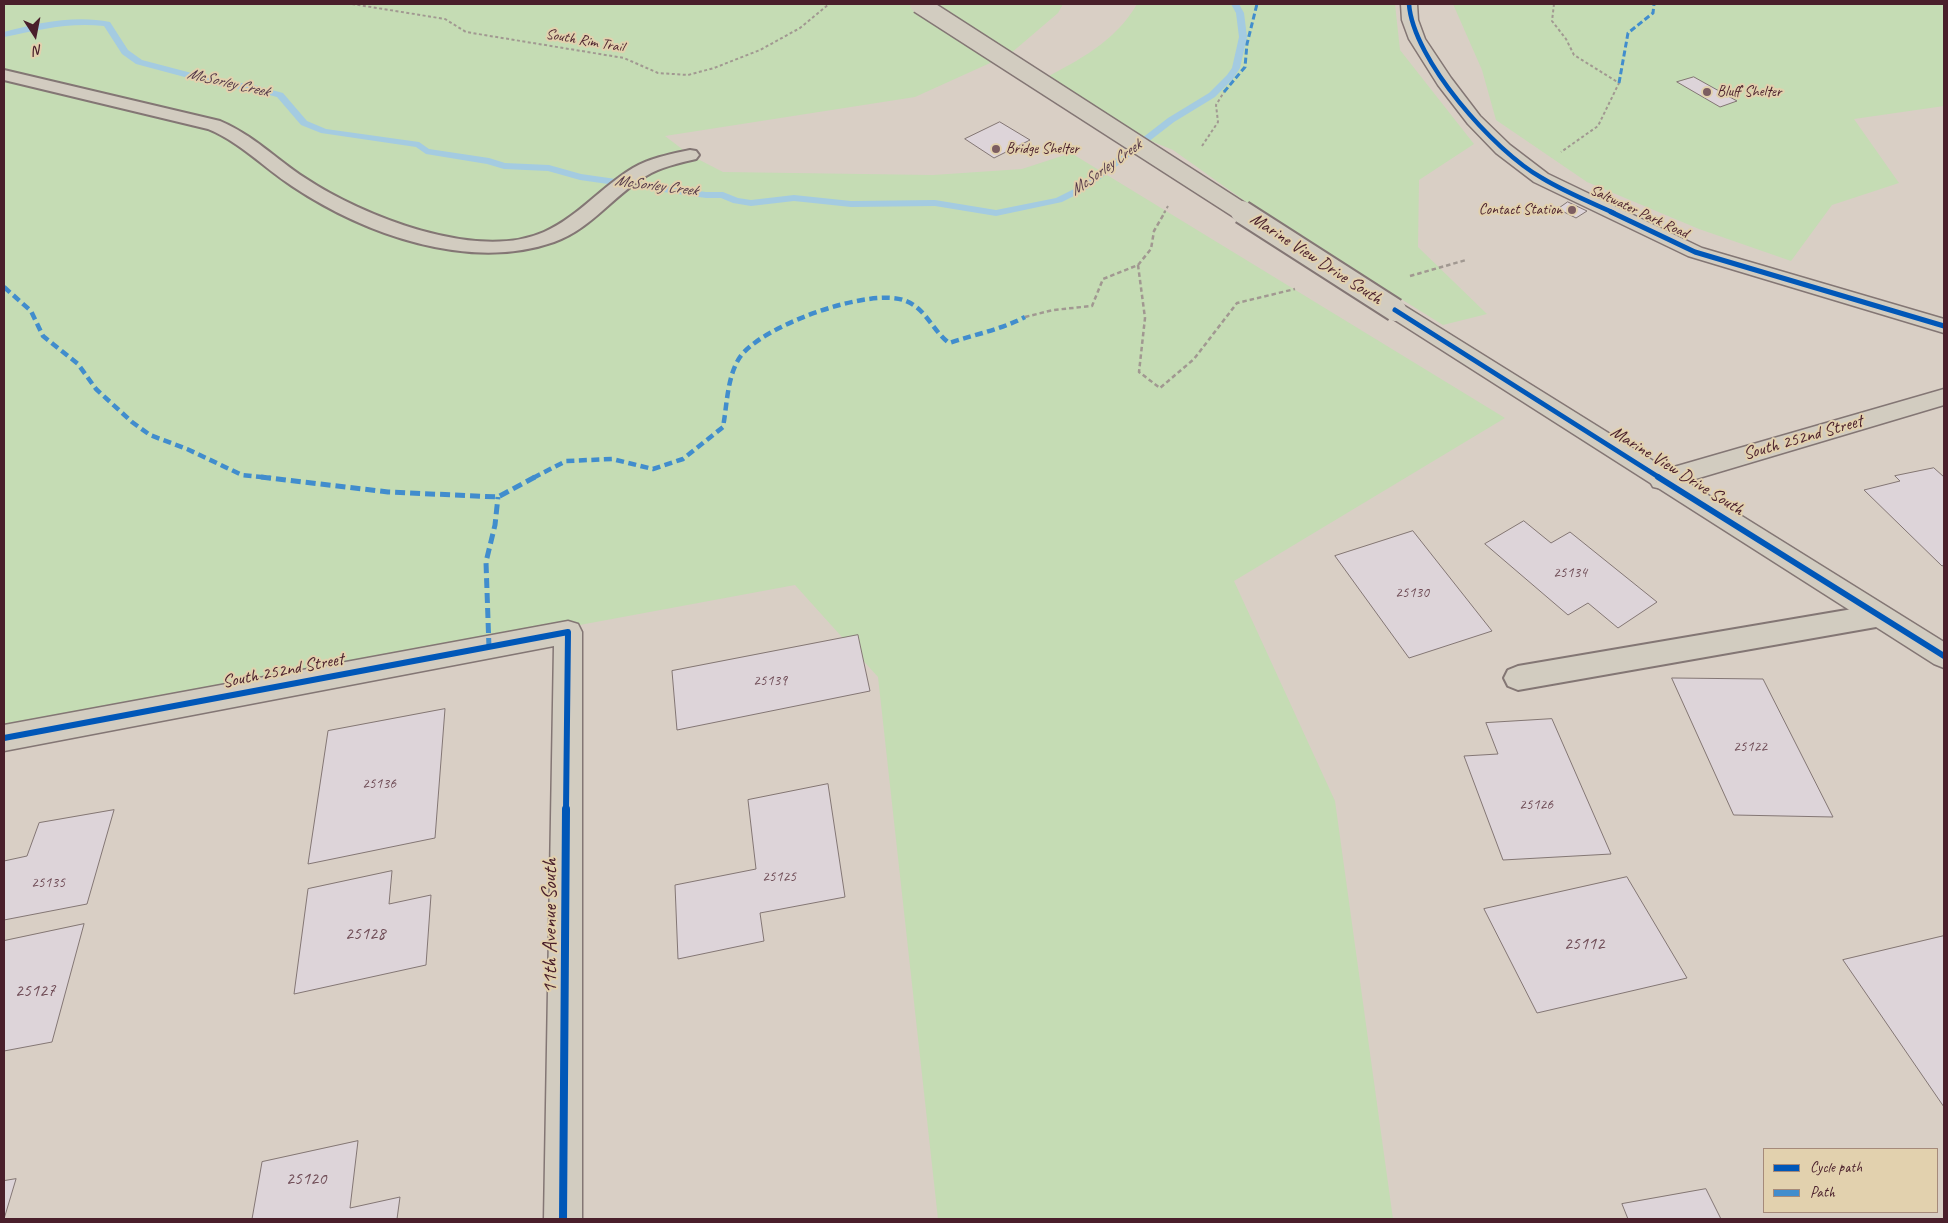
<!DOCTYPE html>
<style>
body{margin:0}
#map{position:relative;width:1948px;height:1223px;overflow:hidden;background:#d9cfc5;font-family:Caveat,sans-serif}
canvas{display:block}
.frame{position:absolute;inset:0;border:5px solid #4a1f2b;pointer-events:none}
.legend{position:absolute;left:1763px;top:1148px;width:175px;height:65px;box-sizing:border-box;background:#e2d1ae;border:1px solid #a58a7a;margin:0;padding:6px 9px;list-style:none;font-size:15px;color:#4a1f2b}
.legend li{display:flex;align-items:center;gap:10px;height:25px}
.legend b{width:25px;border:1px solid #a58a7a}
.north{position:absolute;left:10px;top:10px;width:50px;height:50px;-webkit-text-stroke:4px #e2d1ae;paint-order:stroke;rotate:169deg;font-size:14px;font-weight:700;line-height:20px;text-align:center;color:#4a1f2b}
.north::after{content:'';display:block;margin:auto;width:18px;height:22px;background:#4a1f2b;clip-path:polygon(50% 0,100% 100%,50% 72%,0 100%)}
</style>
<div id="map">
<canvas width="1948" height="1223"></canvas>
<div class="frame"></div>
<ul class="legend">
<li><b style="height:6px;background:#0057b8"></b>Cycle path</li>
<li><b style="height:6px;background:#418dcd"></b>Path</li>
</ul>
<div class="north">N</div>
</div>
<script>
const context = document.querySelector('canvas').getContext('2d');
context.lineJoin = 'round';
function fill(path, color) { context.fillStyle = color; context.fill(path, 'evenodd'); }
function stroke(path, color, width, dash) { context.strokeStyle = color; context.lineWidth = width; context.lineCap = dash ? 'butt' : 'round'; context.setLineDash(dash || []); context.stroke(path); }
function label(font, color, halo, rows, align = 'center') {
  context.font = font + ' Caveat,sans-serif'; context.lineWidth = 4; context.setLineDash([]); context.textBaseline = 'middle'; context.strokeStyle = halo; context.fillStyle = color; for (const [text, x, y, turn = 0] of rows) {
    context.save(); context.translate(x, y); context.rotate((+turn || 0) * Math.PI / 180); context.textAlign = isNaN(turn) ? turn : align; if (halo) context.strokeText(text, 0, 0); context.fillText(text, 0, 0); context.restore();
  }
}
const green = new Path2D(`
 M 4,4 L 1063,4 L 1058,13 L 1010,54 L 915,97 L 665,136 L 690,155 L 723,172 L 933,175 L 1022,169 L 1071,153 L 1505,418 L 1234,581 L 1335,801 L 1393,1219 L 938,1219 L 878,677 L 795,585 L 4,732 Z
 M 1137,4 L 1395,4 L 1400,50 L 1474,144 L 1419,180 L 1418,247 L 1487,314 L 1443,325 L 1256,209 L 1173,150 L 1131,133 L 1041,80 C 1078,61 1116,41 1137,4 Z
 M 1453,4 L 1944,4 L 1944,106 L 1854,119 L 1899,183 L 1832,205 L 1791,261 L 1699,229 L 1587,182 L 1496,120 L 1482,70 Z`);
const stream = new Path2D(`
 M 1231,4 L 1239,4 L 1244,13 L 1247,37 L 1240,68 L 1233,79 L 1215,97 L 1174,122 L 1086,190 L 1062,202 L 996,216 L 935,206 L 851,207 L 794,201 L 751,206 L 733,203 L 721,198 L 706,198 L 580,180 L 548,171 L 504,169 L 487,164 L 426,154 L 416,147 L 321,133 L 301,125 L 277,97 L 250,90 L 222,87 L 136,64 L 122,54 L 104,26 C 69,22 38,30 4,37 L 4,32 C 38,23 75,15 110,22 L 128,50 L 142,60 L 222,81 L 250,84 L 283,93 L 307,121 L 326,129 L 419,142 L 429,149 L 489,158 L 505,163 L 549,165 L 581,174 L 706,192 L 723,192 L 738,198 L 751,200 L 794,195 L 851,201 L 935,200 L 996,210 L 1056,198 L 1080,186 L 1168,118 L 1209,93 L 1227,75 L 1232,68 L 1239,37 L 1236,13 Z`);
const building = new Path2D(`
 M 1694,77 L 1737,101 L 1720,107 L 1677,82 Z
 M 1000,122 L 1030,140 L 994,158 L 965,139 Z
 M 1568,202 L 1587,211 L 1576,218 L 1558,209 Z
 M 1934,468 L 1944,477 L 1944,565 L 1942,566 L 1864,490 L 1900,481 L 1895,476 Z
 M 1524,521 L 1551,543 L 1570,532 L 1657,602 L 1618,628 L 1588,603 L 1568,615 L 1485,544 Z
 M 1413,531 L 1492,631 L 1409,658 L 1335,556 Z
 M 858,635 L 870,691 L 677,730 L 672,671 Z
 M 1672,678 L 1763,679 L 1833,817 L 1734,815 Z
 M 445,709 L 435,838 L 308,864 L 328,731 Z
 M 1552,719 L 1611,854 L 1503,860 L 1464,756 L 1498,754 L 1486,723 Z
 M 828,784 L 845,897 L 760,913 L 764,941 L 678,959 L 675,885 L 756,869 L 748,800 Z
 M 114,810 L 87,904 L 4,920 L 4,861 L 27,856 L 39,823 Z
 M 392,871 L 389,904 L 431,895 L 426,965 L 294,994 L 308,889 Z
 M 1627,877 L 1687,978 L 1537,1013 L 1484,909 Z
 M 84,924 L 52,1042 L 4,1051 L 4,941 Z
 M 1944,936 L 1944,1107 L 1843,960 Z
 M 358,1141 L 350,1208 L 400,1197 L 397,1219 L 252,1219 L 262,1162 Z
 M 16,1179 L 4,1219 L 4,1181 Z
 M 1706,1189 L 1721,1219 L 1628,1219 L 1622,1204 Z`);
const pathFar1 = new Path2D(`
 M 352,4 L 445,19 L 466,32 L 624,58 L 658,73 L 688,75 L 714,68 L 760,50 L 800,28 L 829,4
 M 1554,4 L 1552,21 L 1566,39 L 1574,55 L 1619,83 L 1598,126 L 1561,152
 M 1202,146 L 1218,122 L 1216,105 L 1224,92
 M 1164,213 L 1168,206`);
const path = new Path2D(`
 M 1138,265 L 1145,318 L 1139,372 L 1160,388 L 1194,359 L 1237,303 L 1295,289
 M 1410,276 L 1466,260
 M 1025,317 L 1053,310 L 1092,306 L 1103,279 L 1138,265 L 1151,249 L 1154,231 L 1165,212`);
const lane = new Path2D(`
 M 4,70 L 220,121 C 253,135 276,159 305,178 C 362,216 477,262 544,232 C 578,217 601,187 633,168 C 650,158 671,154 690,150 L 696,151 L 699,155 L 696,159 C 679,163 661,167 646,176 C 614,195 591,229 554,242 C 469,272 364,234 292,186 C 263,167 240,142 208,129 L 4,80 Z
 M 1876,605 L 1885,608 L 1889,616 L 1885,624 L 1876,627 L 1518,690 L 1508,686 L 1504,678 L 1508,670 L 1518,666 Z`);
const street = new Path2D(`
 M 1401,4 L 1417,4 L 1418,20 L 1425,39 L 1451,78 L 1480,116 L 1510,145 L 1548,174 L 1702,248 L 1944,319 L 1944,333 L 1688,256 L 1534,182 L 1496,153 L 1468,124 L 1438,85 L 1409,39 L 1402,20 Z
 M 1944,389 L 1944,405 L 1662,489 L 1653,487 L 1649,480 L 1653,473 Z
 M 568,621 L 578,624 L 582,632 L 582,1219 L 544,1219 L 554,646 L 4,751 L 4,725 Z`);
const secondary = new Path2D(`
 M 1395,303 L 1403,305 L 1944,642 L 1944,668 L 1934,664 L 1387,315 L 1384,310 L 1387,305 Z`);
const secondaryBridgeFar1 = new Path2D(`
 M 919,4 L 1244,213`);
const secondaryBridge = new Path2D(`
 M 1242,212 L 1395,310`);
const quietFar2 = new Path2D(`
 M 1619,83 L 1628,33 L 1653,13 L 1654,4
 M 1224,92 L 1245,67 L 1247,44 L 1257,4`);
const quietFar1 = new Path2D(`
 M 4,287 L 31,311 L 43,336 L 78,364 L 96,389 L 132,422 L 150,435 L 187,449 L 242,475 L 271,478
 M 533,478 L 566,461 L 612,459 L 653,469 L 683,459 L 723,427 C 727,406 727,376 740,357 C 761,326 871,286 906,301 C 926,309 933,331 949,343 C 976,334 1000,330 1025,317`);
const quiet = new Path2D(`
 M 261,477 L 388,492 L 498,497 L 535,477
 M 489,648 L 486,562 L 495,525 L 498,497`);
const cyclewayFar3 = new Path2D(`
 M 1409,4 C 1413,60 1494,151 1542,178 C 1565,192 1590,202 1614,213`);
const cyclewayFar2 = new Path2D(`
 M 1611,212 L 1695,252 L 1944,326
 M 1395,310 L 1660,478`);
const cyclewayFar1 = new Path2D(`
 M 1658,477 L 1944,656
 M 4,738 L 568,632 L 566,810`);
const cycleway = new Path2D(`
 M 563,1219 L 566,809`);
const markers = [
 [1707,92,5,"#7c5d61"],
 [996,149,5,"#7c5d61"],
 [1572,210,5,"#7c5d61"]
];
const farStreetnames = [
 ["South Rim Trail",585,41,10],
 ["Saltwater Park Road",1639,212,25]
];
const farPoinames = [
 ["Bluff Shelter",1717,92],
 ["Bridge Shelter",1006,149],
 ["Contact Station",1562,210,"right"]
];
const numberNames = [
 ["25134",1570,573],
 ["25130",1412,593],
 ["25139",770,681],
 ["25122",1750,747],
 ["25136",379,784],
 ["25126",1536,805],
 ["25125",779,877],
 ["25135",48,883]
];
const farWaternames = [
 ["McSorley Creek",228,83,13],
 ["McSorley Creek",1106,168,-36],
 ["McSorley Creek",656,186,7]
];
const streetNames = [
 ["Marine View Drive South",1316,259,33],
 ["South 252nd Street",1803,438,-16],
 ["Marine View Drive South",1677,471,32],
 ["South 252nd Street",283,671,-11]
];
const nearNumbernames = [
 ["25128",365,934],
 ["25112",1584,944],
 ["25127",35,991],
 ["25120",306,1179]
];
const nearStreetnames = [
 ["11th Avenue South",550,926,-90]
];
fill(green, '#c5dcb4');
fill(stream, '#a4cbe1');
fill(building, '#ddd4d9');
stroke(building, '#837674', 1);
stroke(lane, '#837674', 4);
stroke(street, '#837674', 3);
stroke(secondary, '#837674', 3);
stroke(pathFar1, '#a19891', 2, [3, 2.5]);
stroke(path, '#a19891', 2.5, [4.5, 3]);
fill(lane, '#d2ccc0');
fill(street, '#d2ccc0');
fill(secondary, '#d2ccc0');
stroke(secondaryBridgeFar1, '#837674', 21, []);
stroke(secondaryBridge, '#837674', 26, []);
stroke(secondaryBridgeFar1, '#d2ccc0', 18);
stroke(secondaryBridge, '#d2ccc0', 22);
stroke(quietFar2, '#418dcd', 3, [6, 3]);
stroke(quietFar1, '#418dcd', 4.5, [8, 4.5]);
stroke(quiet, '#418dcd', 5, [10, 5]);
stroke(cyclewayFar3, '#0057b8', 4.5);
stroke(cyclewayFar2, '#0057b8', 5);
stroke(cyclewayFar1, '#0057b8', 6);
stroke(cycleway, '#0057b8', 8);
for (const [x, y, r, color] of markers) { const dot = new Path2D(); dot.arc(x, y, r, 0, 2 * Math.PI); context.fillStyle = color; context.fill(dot); stroke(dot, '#e2d1ae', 2); }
label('15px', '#4a1f2b', '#e2d1ae', farStreetnames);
label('15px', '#4a1f2b', '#e2d1ae', farPoinames, 'left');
label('15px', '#6f4c56', null, numberNames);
label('italic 16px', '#543848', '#e2d1ae', farWaternames);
label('18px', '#4a1f2b', '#e2d1ae', streetNames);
label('18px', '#6f4c56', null, nearNumbernames);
label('21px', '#4a1f2b', '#e2d1ae', nearStreetnames);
</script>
